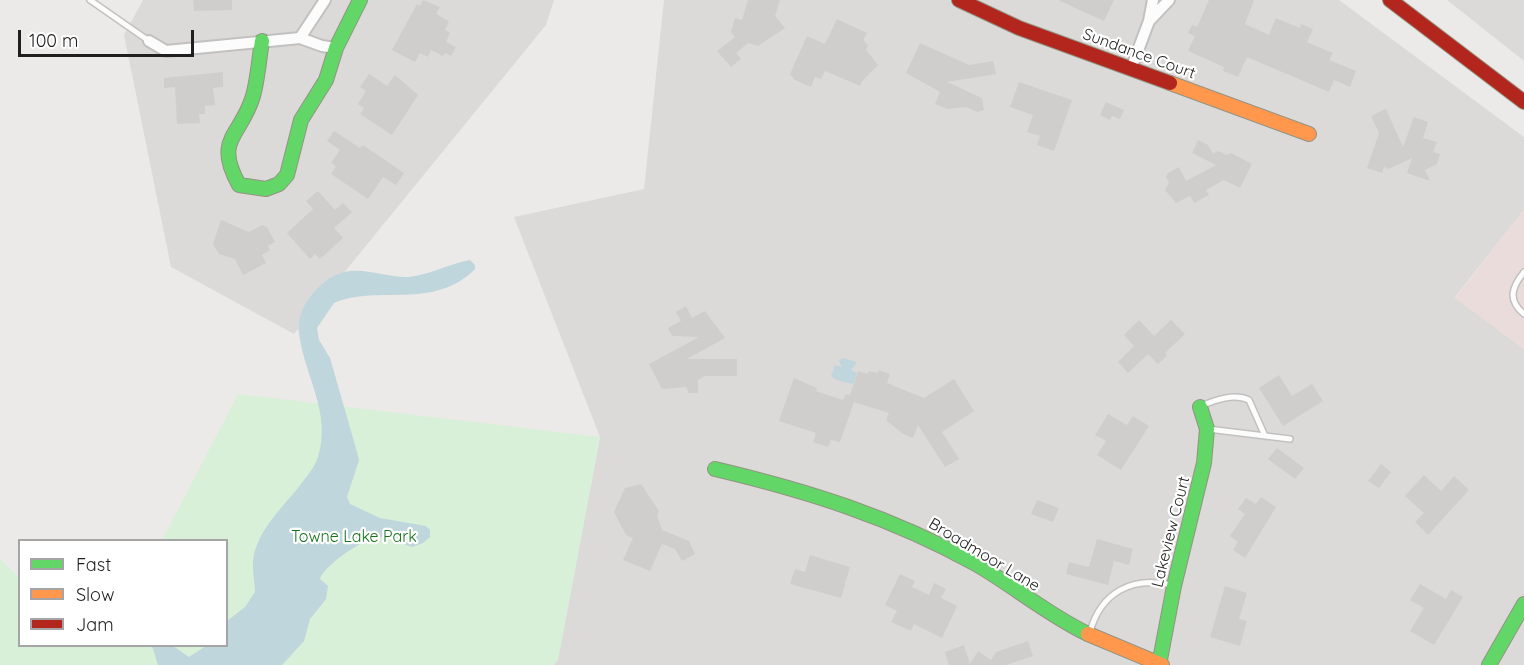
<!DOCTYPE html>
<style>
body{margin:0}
#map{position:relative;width:1524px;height:665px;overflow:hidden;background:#eceae8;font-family:Quicksand,sans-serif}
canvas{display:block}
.legend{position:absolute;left:18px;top:539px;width:210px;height:108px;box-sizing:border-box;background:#fff;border:2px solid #a5a5a5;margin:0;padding:8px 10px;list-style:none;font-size:18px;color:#1f1f1f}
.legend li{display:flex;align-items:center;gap:12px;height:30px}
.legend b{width:30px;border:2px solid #a5a5a5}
.scale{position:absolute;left:18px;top:30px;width:176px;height:27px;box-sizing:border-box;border:3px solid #1f1f1f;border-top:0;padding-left:8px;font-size:18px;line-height:21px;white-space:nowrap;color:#1f1f1f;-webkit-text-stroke:4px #fff;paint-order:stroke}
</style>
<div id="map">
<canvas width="1524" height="665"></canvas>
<ul class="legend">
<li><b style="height:8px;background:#63d668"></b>Fast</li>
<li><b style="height:8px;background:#ff974d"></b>Slow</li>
<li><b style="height:8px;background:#b3261e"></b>Jam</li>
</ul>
<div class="scale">100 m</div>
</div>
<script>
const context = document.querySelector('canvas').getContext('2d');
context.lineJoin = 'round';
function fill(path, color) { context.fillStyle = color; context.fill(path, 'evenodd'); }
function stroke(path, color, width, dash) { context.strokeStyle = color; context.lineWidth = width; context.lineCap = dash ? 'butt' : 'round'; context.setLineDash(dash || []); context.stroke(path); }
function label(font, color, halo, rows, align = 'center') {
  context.font = font + ' Quicksand,sans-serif'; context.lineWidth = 4.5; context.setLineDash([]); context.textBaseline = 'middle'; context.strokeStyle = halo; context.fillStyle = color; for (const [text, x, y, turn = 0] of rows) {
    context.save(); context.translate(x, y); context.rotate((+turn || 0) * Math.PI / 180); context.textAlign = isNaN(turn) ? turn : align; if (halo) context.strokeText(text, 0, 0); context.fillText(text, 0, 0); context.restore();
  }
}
const residential = new Path2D(`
 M 143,0 L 554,0 L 546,25 L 294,334 L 171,267 L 124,35 Z
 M 664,0 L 1339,0 L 1524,137 L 1524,210 L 1455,297 L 1524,349 L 1524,665 L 554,665 L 558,659 L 600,437 L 514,217 L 644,189 Z
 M 1447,0 L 1524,0 L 1524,61 Z`);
const commercial = new Path2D(`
 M 1524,210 L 1524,349 L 1455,298 Z`);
const park = new Path2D(`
 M 238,394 L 600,437 L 558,660 L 554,665 L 0,665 L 0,559 L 19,577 L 20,646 L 226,646 L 226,540 L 162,540 Z`);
const water = new Path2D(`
 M 470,260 L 475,265 L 475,269 C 434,311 378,284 334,303 L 317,328 L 319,340 L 330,358 L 357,452 L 359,460 L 347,497 L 350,504 L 380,518 L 426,526 L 430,530 L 430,537 L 423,543 L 412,547 C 404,545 393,537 385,537 C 364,537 332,560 321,576 L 320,579 L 328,586 L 326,599 L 310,619 L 304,641 L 282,665 L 158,665 L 152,646 L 173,646 L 189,657 L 206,646 L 226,646 L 227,621 L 245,607 L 255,592 C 255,584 253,577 253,569 C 251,535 282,509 301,484 C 307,476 315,467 318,457 C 332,413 304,375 299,333 C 296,308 318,281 341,273 C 362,266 387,278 409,277 C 429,275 449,264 470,260 Z
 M 842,358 L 857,362 L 851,370 L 857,373 L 853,384 L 837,380 L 831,376 L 835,365 L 842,367 L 839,361 Z`);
const building = new Path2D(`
 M 193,0 L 232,0 L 232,10 L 194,11 Z
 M 423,0 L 440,7 L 436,14 L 449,21 L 445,30 L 450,33 L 446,42 L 456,47 L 451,56 L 445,53 L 443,56 L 431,50 L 428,57 L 420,53 L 415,62 L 392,50 L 417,4 L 420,6 Z
 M 748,0 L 780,0 L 775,16 L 785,28 L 758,46 L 748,43 L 736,53 L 741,59 L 731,67 L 717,51 L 735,37 L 731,32 L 735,18 L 742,20 Z
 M 1058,0 L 1114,0 L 1104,21 Z
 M 1209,0 L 1254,0 L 1245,24 L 1269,35 L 1276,18 L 1300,28 L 1301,24 L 1313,29 L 1307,42 L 1333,53 L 1329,60 L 1356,71 L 1350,87 L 1334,80 L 1329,92 L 1247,57 L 1238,77 L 1223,71 L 1224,67 L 1188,51 L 1195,36 L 1188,33 L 1192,25 L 1197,27 Z
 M 837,19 L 867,33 L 863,40 L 868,45 L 866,50 L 878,65 L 863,80 L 860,86 L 825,71 L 821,79 L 815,77 L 811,87 L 795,80 L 790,74 L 807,36 L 825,44 Z
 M 920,43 L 969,65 L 993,61 L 996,74 L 947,82 L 982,98 L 984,110 L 977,112 L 966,107 L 948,109 L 935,104 L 940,92 L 906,73 Z
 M 223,72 L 223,87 L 213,88 L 215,105 L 205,106 L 205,114 L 199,114 L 200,123 L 177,124 L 175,87 L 164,88 L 164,78 Z
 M 369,74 L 387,86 L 395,75 L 418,95 L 392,135 L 360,114 L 364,108 L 358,104 L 366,91 L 360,87 Z
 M 1019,82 L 1072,100 L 1054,151 L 1037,145 L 1040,136 L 1027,132 L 1033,115 L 1010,107 Z
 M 1106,102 L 1124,110 L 1120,119 L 1112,116 L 1110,120 L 1100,115 Z
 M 1386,109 L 1403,147 L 1414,117 L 1428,122 L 1423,138 L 1437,142 L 1433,152 L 1440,154 L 1437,164 L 1425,170 L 1430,181 L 1407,173 L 1412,158 L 1389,169 L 1384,167 L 1382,173 L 1367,168 L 1379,133 L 1371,116 Z
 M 334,131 L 360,148 L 363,145 L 404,173 L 396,185 L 383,177 L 368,199 L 331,174 L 336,166 L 331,163 L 340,150 L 327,141 Z
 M 1198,140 L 1208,145 L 1213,154 L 1218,151 L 1227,155 L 1231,153 L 1252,164 L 1240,188 L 1224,180 L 1206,190 L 1209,195 L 1194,203 L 1190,196 L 1176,203 L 1165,190 L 1169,182 L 1166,177 L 1168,173 L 1179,167 L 1186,181 L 1216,165 L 1192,153 Z
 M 318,191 L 335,210 L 343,203 L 352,212 L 334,228 L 343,238 L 320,259 L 315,254 L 310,259 L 287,233 L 313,209 L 306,201 Z
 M 221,220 L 249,232 L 262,225 L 267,227 L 275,242 L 268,246 L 270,250 L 262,255 L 266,263 L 243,275 L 235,259 L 219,254 L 213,244 Z
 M 686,306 L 692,318 L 705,311 L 725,338 L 687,359 L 737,359 L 737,376 L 705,376 L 698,380 L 698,393 L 689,393 L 686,387 L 662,389 L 649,364 L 699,337 L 672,336 L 668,328 L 681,321 L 676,312 Z
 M 1139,320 L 1154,336 L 1171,320 L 1185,334 L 1165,353 L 1167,356 L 1158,364 L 1148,354 L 1128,373 L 1118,362 L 1134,346 L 1124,335 Z
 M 879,370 L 890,374 L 887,383 L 924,398 L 954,379 L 974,411 L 942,432 L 959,459 L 945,467 L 918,425 L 913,438 L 903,434 L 886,420 L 889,413 L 854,402 L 840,442 L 831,440 L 828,447 L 813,442 L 816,433 L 779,421 L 794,378 L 817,388 L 816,391 L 843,400 L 846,394 L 850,395 L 858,371 L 868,374 L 869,371 L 878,373 Z
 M 1279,375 L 1292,396 L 1312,384 L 1323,401 L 1283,426 L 1259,388 Z
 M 1108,414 L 1127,425 L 1133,416 L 1149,426 L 1121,470 L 1097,455 L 1106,441 L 1095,435 Z
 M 1277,448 L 1304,468 L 1295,479 L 1268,459 Z
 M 1381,464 L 1391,472 L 1379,488 L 1368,481 Z
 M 1424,475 L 1441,491 L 1454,476 L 1469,490 L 1428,535 L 1415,522 L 1424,513 L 1405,496 Z
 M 641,484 L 659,511 L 657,516 L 662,530 L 689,541 L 695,554 L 682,561 L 675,549 L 662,544 L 650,571 L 623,560 L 633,538 L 626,535 L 614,512 L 625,488 Z
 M 1261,497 L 1276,507 L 1245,558 L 1233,550 L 1238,542 L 1230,536 L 1245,514 L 1238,509 L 1246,498 L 1256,504 Z
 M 1037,500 L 1059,508 L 1053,522 L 1031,514 Z
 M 1097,539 L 1133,549 L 1129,565 L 1114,561 L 1108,585 L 1066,574 L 1069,562 L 1089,567 Z
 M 810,555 L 850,567 L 841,598 L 790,584 L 795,569 L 805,572 Z
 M 900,574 L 915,581 L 912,587 L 929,595 L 934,583 L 946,589 L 941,598 L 957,606 L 942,638 L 914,624 L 911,631 L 891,622 L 897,611 L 885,605 Z
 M 1420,584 L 1446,599 L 1451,590 L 1463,597 L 1434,645 L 1410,631 L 1424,608 L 1410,600 Z
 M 1225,586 L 1247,593 L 1239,619 L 1247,621 L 1240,646 L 1210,637 Z
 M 1028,641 L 1033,656 L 1006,665 L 949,665 L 945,652 L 964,645 L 970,664 L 978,651 L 991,660 L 996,652 Z`);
const lane = new Path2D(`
 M 90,0 L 149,41
 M 1524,272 C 1512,287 1507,300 1524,314
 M 1201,406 C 1215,400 1234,393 1249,400 L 1265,436
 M 1208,429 L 1290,439
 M 1090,632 C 1101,592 1132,576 1172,585`);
const street = new Path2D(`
 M 1150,20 L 1169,0
 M 300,38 L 325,0
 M 149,41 L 166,51 L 300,38 L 322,46 L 336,48
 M 1131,69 L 1149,21 L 1153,0`);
const fast = new Path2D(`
 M 262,41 C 259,59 258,78 253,96 C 241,137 213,138 239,185 L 266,189 L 279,184 L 287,175 L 301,120 L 326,80 L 336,48 L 360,0
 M 715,469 C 808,491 891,517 976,564 C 1014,586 1048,615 1088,634
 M 1159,665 L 1174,586 L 1204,463 L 1207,429 L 1200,407
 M 1489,665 L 1524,604`);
const slow = new Path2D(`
 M 1170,83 L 1309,134
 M 1088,634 L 1162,665`);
const jam = new Path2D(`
 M 959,0 L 1019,28 L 1170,83
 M 1390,0 L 1524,102`);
const streetNames = [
 ["Sundance Court",1139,54,20],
 ["Lakeview Court",1171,532,-76],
 ["Broadmoor Lane",984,555,31]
];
const parkNames = [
 ["Towne Lake Park",354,537]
];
fill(residential, '#dcdad9');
fill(commercial, '#e9dcdb');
fill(park, '#d8f0d8');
fill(water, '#bed6dc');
fill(building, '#d0cecd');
stroke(lane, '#c2c1c0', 8);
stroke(street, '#c2c1c0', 14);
stroke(fast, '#939482', 16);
stroke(slow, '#939482', 16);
stroke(jam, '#939482', 16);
stroke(lane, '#fcfcfc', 5);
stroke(street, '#fcfcfc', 10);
stroke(fast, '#63d668', 14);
stroke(slow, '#ff974d', 14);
stroke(jam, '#b3261e', 14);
label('16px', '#1f1f1f', '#fff', streetNames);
label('16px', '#17721d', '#fff', parkNames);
</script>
